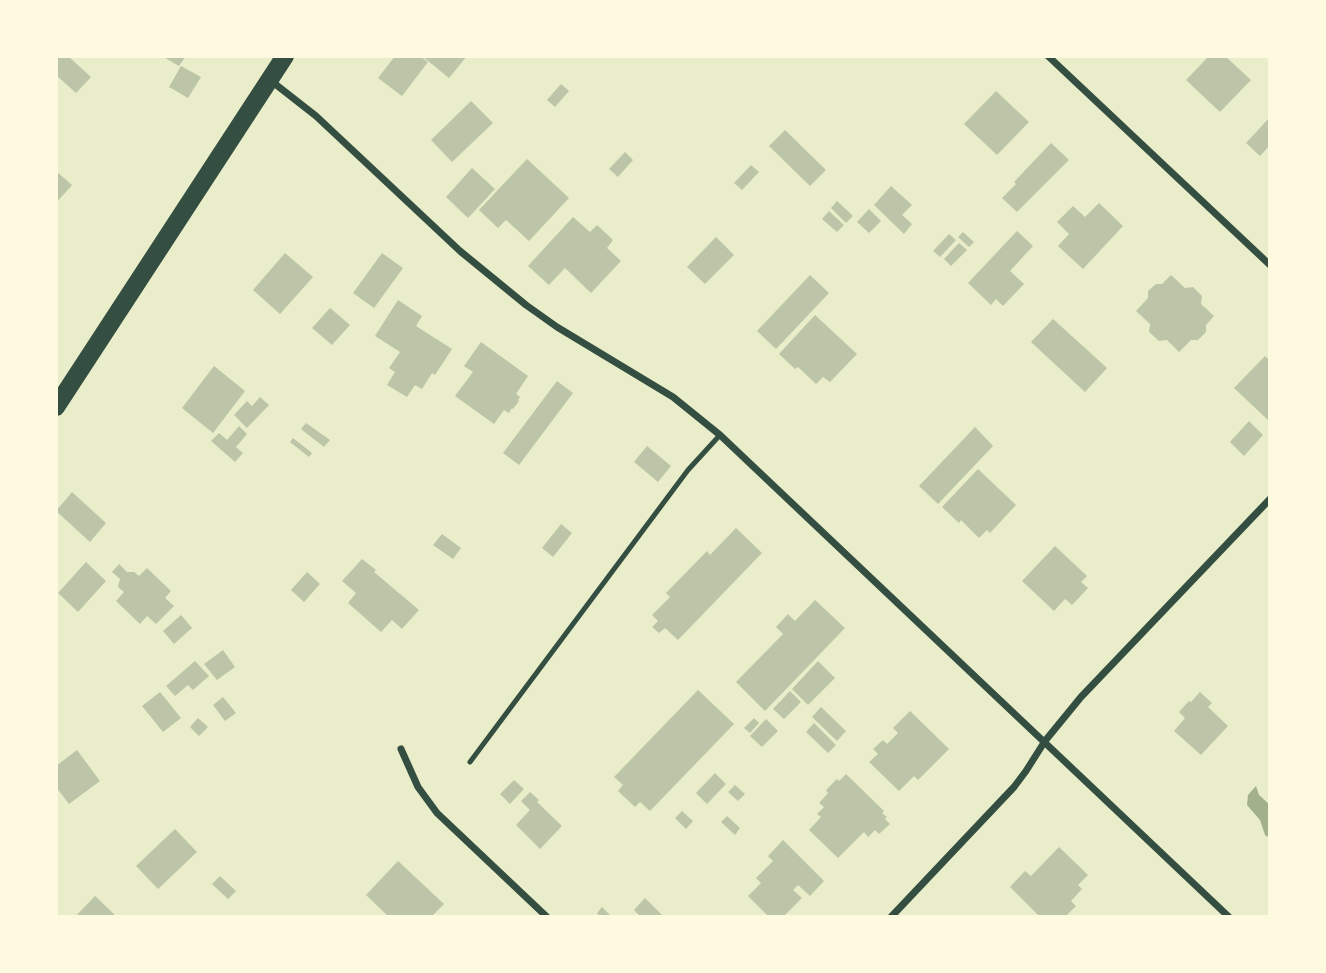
<!DOCTYPE html>
<style>
body{margin:0}
#map{position:relative;width:1326px;height:973px;overflow:hidden;background:#e9edc9;font-family:Inter,sans-serif}
canvas{display:block}
.frame{position:absolute;inset:0;border:58px solid #fefae0;pointer-events:none}
</style>
<div id="map">
<canvas width="1326" height="973"></canvas>
<div class="frame"></div>
</div>
<script>
const context = document.querySelector('canvas').getContext('2d');
context.lineJoin = 'round';
function fill(path, color) { context.fillStyle = color; context.fill(path, 'evenodd'); }
function stroke(path, color, width, dash) { context.strokeStyle = color; context.lineWidth = width; context.lineCap = dash ? 'butt' : 'round'; context.setLineDash(dash || []); context.stroke(path); }
const water = new Path2D(`
 M 1256,786 L 1259,795 L 1270,805 L 1270,838 L 1265,835 L 1260,820 L 1247,805 L 1248,795 Z`);
const building = new Path2D(`
 M 56,56 L 68,56 L 91,77 L 76,93 L 56,75 Z
 M 162,56 L 186,56 L 179,66 Z
 M 395,56 L 420,56 L 428,62 L 402,96 L 378,78 Z
 M 422,56 L 467,56 L 449,78 Z
 M 1209,56 L 1225,56 L 1251,80 L 1220,112 L 1186,80 Z
 M 181,66 L 201,77 L 188,98 L 169,87 Z
 M 561,84 L 569,91 L 555,107 L 547,100 Z
 M 996,91 L 1029,122 L 997,155 L 964,124 Z
 M 471,101 L 493,123 L 452,162 L 431,140 Z
 M 1270,117 L 1270,145 L 1260,156 L 1246,143 Z
 M 785,130 L 826,170 L 810,186 L 769,146 Z
 M 1051,143 L 1069,160 L 1017,212 L 1002,198 L 1016,184 L 1014,182 Z
 M 625,152 L 633,160 L 618,177 L 609,169 Z
 M 527,159 L 569,198 L 529,241 L 506,220 L 498,228 L 479,210 Z
 M 751,165 L 759,172 L 742,190 L 734,183 Z
 M 472,168 L 495,189 L 468,218 L 446,197 Z
 M 56,171 L 72,185 L 56,203 Z
 M 891,186 L 912,205 L 902,215 L 912,224 L 904,234 L 874,205 Z
 M 837,201 L 853,216 L 846,223 L 831,208 Z
 M 1099,203 L 1123,226 L 1083,269 L 1058,246 L 1069,234 L 1057,222 L 1073,206 L 1085,217 Z
 M 869,209 L 881,221 L 869,233 L 857,222 Z
 M 829,211 L 844,225 L 837,232 L 822,219 Z
 M 573,217 L 590,232 L 597,225 L 613,240 L 607,248 L 621,261 L 591,293 L 565,268 L 549,285 L 528,266 Z
 M 1017,231 L 1033,246 L 1010,271 L 1024,284 L 1003,306 L 996,299 L 991,305 L 968,283 Z
 M 963,232 L 974,242 L 969,247 L 958,237 Z
 M 949,234 L 956,240 L 940,257 L 933,251 Z
 M 716,237 L 734,255 L 705,284 L 687,267 Z
 M 959,243 L 967,250 L 951,266 L 944,259 Z
 M 285,253 L 313,277 L 280,314 L 253,290 Z
 M 382,253 L 403,268 L 374,308 L 353,293 Z
 M 810,275 L 829,293 L 776,349 L 757,331 Z
 M 1171,275 L 1185,288 L 1193,287 L 1202,296 L 1201,304 L 1214,316 L 1206,325 L 1206,332 L 1198,340 L 1191,340 L 1179,352 L 1167,340 L 1159,341 L 1149,332 L 1150,324 L 1136,311 L 1148,298 L 1148,291 L 1156,284 L 1162,284 Z
 M 398,300 L 422,316 L 416,326 L 452,349 L 435,375 L 432,373 L 422,389 L 415,385 L 407,397 L 387,385 L 395,372 L 389,368 L 400,352 L 375,336 Z
 M 330,308 L 350,325 L 332,345 L 312,328 Z
 M 815,315 L 857,354 L 830,382 L 823,377 L 816,384 L 798,367 L 795,369 L 779,354 Z
 M 1053,319 L 1107,368 L 1085,392 L 1031,342 Z
 M 481,342 L 528,376 L 516,394 L 520,397 L 518,400 L 519,401 L 513,409 L 512,408 L 509,413 L 504,410 L 494,424 L 455,396 L 473,372 L 464,366 Z
 M 1265,356 L 1270,361 L 1270,420 L 1269,421 L 1234,388 Z
 M 214,366 L 245,391 L 213,433 L 182,408 Z
 M 557,381 L 573,393 L 519,465 L 503,453 Z
 M 260,397 L 269,405 L 247,428 L 234,415 L 247,401 L 252,406 Z
 M 1249,421 L 1263,435 L 1244,456 L 1230,442 Z
 M 306,423 L 330,440 L 324,447 L 301,429 Z
 M 239,426 L 247,434 L 236,447 L 243,453 L 235,462 L 211,441 L 219,433 L 227,440 Z
 M 975,427 L 993,446 L 938,504 L 919,486 Z
 M 293,438 L 312,453 L 309,457 L 290,442 Z
 M 647,446 L 671,466 L 658,482 L 634,462 Z
 M 978,469 L 1016,505 L 990,533 L 987,530 L 979,538 L 961,520 L 959,523 L 942,507 Z
 M 72,492 L 106,523 L 90,542 L 56,511 Z
 M 561,524 L 572,533 L 553,557 L 542,548 Z
 M 736,528 L 762,553 L 678,640 L 665,628 L 659,633 L 652,627 L 658,621 L 652,615 L 670,597 L 666,593 L 707,551 L 710,555 Z
 M 442,534 L 461,548 L 453,559 L 433,545 Z
 M 1055,546 L 1087,576 L 1081,582 L 1088,588 L 1072,605 L 1065,599 L 1054,611 L 1022,581 Z
 M 362,559 L 376,570 L 374,572 L 419,610 L 402,629 L 392,620 L 381,632 L 348,603 L 356,593 L 342,581 Z
 M 86,562 L 106,581 L 78,612 L 58,593 Z
 M 119,564 L 127,572 L 134,572 L 139,576 L 147,568 L 171,591 L 165,598 L 174,606 L 156,624 L 147,616 L 140,624 L 116,601 L 124,592 L 118,587 L 120,579 L 112,572 Z
 M 307,572 L 320,584 L 304,602 L 291,590 Z
 M 815,600 L 845,628 L 765,711 L 736,682 L 783,634 L 776,627 L 788,614 L 795,621 Z
 M 181,615 L 192,628 L 174,644 L 163,631 Z
 M 223,650 L 235,667 L 217,680 L 204,664 Z
 M 195,661 L 209,676 L 193,690 L 188,685 L 175,696 L 166,686 Z
 M 818,661 L 835,678 L 808,705 L 792,689 Z
 M 698,690 L 734,724 L 650,811 L 640,802 L 635,807 L 618,791 L 623,785 L 614,777 Z
 M 790,691 L 801,702 L 784,719 L 773,709 Z
 M 160,692 L 181,718 L 163,732 L 142,706 Z
 M 1200,692 L 1212,703 L 1208,707 L 1228,726 L 1201,755 L 1174,731 L 1185,718 L 1179,712 L 1189,701 L 1191,702 Z
 M 223,697 L 236,713 L 225,721 L 213,705 Z
 M 821,707 L 846,731 L 837,741 L 812,717 Z
 M 910,711 L 949,749 L 918,780 L 914,776 L 899,791 L 869,762 L 878,754 L 873,749 L 883,740 L 887,744 L 898,733 L 893,728 Z
 M 198,718 L 208,727 L 199,736 L 190,727 Z
 M 754,718 L 759,723 L 750,733 L 744,728 Z
 M 766,719 L 778,731 L 762,747 L 750,736 Z
 M 814,723 L 836,745 L 828,753 L 806,732 Z
 M 77,750 L 100,781 L 69,804 L 56,787 L 56,766 Z
 M 715,773 L 726,784 L 707,804 L 696,793 Z
 M 846,774 L 884,811 L 882,813 L 887,817 L 885,819 L 890,824 L 879,834 L 875,830 L 868,837 L 864,832 L 838,858 L 809,830 L 821,817 L 817,814 L 824,807 L 819,803 L 828,793 L 826,790 L 837,779 L 839,781 Z
 M 514,780 L 524,789 L 510,804 L 500,794 Z
 M 735,785 L 745,794 L 738,801 L 728,792 Z
 M 530,792 L 539,800 L 537,802 L 562,826 L 540,849 L 516,825 L 530,810 L 521,801 Z
 M 682,811 L 693,821 L 686,829 L 675,818 Z
 M 727,816 L 740,828 L 735,835 L 721,822 Z
 M 175,829 L 197,852 L 158,889 L 136,866 Z
 M 783,840 L 824,881 L 810,896 L 798,885 L 793,890 L 802,898 L 783,917 L 769,917 L 748,896 L 761,883 L 756,878 L 773,861 L 768,856 Z
 M 1059,847 L 1088,875 L 1078,885 L 1082,889 L 1071,901 L 1076,906 L 1065,917 L 1040,917 L 1010,887 L 1025,871 L 1031,876 Z
 M 398,861 L 444,904 L 431,917 L 389,917 L 366,895 Z
 M 220,876 L 236,891 L 228,899 L 212,884 Z
 M 95,896 L 117,917 L 75,917 Z
 M 645,898 L 664,917 L 641,917 L 634,910 Z
 M 602,907 L 612,917 L 600,917 L 597,913 Z`);
const service = new Path2D(`
 M 470,762 L 688,470 L 720,435`);
const minor = new Path2D(`
 M 1048,56 L 1270,265
 M 270,80 L 316,116 L 460,251 L 526,305 L 557,327 L 673,397 L 720,435 L 1229,917
 M 401,749 L 418,787 L 437,813 L 547,917
 M 891,917 L 1014,787 L 1026,771 L 1045,741 L 1081,697 L 1270,499`);
const primary = new Path2D(`
 M 56,407 L 285,56`);
fill(water, '#a3b18a');
fill(building, '#bcc5a7');
stroke(service, '#344e41', 5);
stroke(minor, '#344e41', 7);
stroke(primary, '#344e41', 18);
</script>
